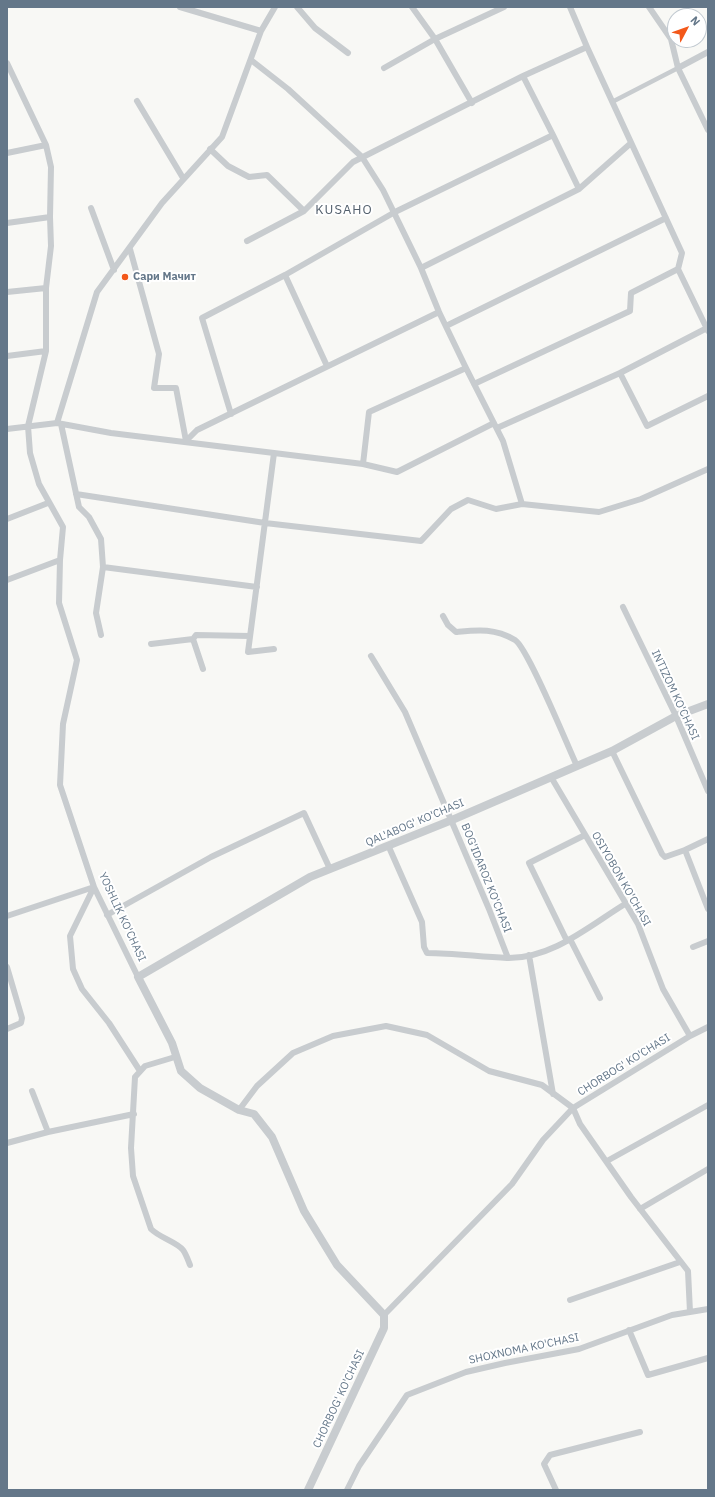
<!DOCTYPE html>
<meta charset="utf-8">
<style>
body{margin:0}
#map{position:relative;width:715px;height:1497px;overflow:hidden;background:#f8f8f5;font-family:"IBM Plex Sans",sans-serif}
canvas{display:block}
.frame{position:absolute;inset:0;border:8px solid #647789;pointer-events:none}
.north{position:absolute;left:667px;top:8px;width:40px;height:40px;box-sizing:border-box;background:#fff;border:1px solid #c1c9d0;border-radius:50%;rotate:49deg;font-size:11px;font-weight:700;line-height:16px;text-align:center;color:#647789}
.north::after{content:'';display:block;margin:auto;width:14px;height:18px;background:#f3581a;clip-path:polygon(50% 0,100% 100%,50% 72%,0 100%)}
</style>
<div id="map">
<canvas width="715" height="1497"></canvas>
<div class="frame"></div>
<div class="north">N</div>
</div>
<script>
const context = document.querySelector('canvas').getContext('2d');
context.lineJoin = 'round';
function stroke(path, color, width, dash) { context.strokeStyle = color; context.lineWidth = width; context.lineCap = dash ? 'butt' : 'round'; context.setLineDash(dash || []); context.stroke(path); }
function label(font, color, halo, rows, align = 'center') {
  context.font = font + ' "IBM Plex Sans",sans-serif'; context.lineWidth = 4; context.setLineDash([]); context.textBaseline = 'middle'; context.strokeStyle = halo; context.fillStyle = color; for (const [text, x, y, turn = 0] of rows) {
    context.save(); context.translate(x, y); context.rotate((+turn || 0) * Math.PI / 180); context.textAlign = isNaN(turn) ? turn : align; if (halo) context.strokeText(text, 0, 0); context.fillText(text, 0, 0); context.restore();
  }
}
const pedestrian = new Path2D(`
 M 612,102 L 678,68`);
const minor = new Path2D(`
 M 180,7 L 261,31
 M 297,7 L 315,28 L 348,53
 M 412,7 L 435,39 L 472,103
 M 649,7 L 671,39 L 678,68 L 708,130
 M 587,47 L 682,253 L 678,269 L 708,331
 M 251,60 L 288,89 L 362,157 L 383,190 L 421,268 L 439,312 L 466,368 L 503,441 L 522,504
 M 7,63 L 46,145 L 51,167 L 50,217 L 51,246 L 46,288 L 46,351 L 28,426 L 30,453 L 39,484 L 63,527 L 60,560 L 59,603 L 77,660 L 63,724 L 60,785 L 94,887 L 138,977
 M 384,68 L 435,39 L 504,7
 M 678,68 L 708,52
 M 137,101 L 183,178
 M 553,135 L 579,189
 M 210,149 L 228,166 L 249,177 L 267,175 L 304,211 L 353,162 L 523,76 L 587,47 L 570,7
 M 7,153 L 46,145
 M 91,208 L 114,270
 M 7,223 L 50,217
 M 247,241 L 304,211
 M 130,249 L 159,354 L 154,388 L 176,388 L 186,441
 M 421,268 L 579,189 L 631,143
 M 285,275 L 327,366
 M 7,292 L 46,288
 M 446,326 L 666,218
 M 707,328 L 620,373 L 647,426 L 708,396
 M 7,356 L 46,351
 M 474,384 L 630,311 L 631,293 L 678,269
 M 231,414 L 202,318 L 285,275 L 395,212 L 553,135 L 523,76
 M 57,423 L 97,292 L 162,203 L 222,137 L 261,31 L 275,7
 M 61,424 L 79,507 L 89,517 L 101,539 L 103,567
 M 497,428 L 620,373
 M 7,429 L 57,423 L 111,433 L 274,453 L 248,652 L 274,649
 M 186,441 L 197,430 L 439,312
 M 274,453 L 363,464 L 369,412 L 466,368
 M 363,464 L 397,472 L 494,423
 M 76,494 L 265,523 L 421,541 L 451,509 L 468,500 L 496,509 L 522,504 L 599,512 L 641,499 L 708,469
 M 7,519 L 48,503
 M 7,580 L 60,560
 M 623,607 L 676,716 L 708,791
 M 443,616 L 448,625 L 456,632 C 478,630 494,628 515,640 C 528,648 568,747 577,766
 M 101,635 L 96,613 L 103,567 L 257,587
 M 151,644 L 193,639
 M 371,656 L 405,712 L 489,909 L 508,958
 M 203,669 L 193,639 L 196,635 L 250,636
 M 612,751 L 662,854 L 665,857 L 685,850
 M 551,777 L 638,924 L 663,989 L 690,1036
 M 708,839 L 685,850 L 708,909
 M 388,845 L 422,922 L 424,947 L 427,953 C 454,953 480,957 507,958 C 552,959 589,926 625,904
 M 107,915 L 211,857 L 304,813 L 330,869
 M 7,916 L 94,887 L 70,936 L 73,969 L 82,989 L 109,1023 L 140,1071
 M 570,939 L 600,998
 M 567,941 L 529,863 L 585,835
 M 693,947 L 708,941
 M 529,955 L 553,1094
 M 7,967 L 22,1018 L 21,1023 L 7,1029
 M 175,1057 L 145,1066 L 135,1077 L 131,1148 L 133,1176 L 151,1229 C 160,1238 177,1242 183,1250 C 186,1254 188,1260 190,1265
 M 32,1091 L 48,1132
 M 239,1110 L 257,1086 L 293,1053 L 333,1036 L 386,1026 L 427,1035 L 489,1071 L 542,1085 L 573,1108 L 690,1036 L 708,1027
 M 7,1143 L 48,1132 L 134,1114
 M 607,1161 L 708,1105
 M 640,1209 L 708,1169
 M 570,1300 L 680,1262
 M 384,1315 L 512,1184 L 543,1140 L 573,1108 L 580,1124 L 631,1197 L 688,1271 L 690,1312
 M 629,1330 L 648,1375 L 708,1358
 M 347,1490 L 359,1466 L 407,1395 L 466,1372 L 505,1363 L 579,1349 L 672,1315 L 708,1309
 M 556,1490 L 544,1464 L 550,1455 L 640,1432`);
const tertiary = new Path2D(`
 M 308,1490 L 384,1328 L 384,1315 L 337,1265 L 304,1211 L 272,1137 L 254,1114 L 239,1110 L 200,1088 L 181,1071 L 172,1043 L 138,977 L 310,877 L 452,820 L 577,766 L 612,751 L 676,716 L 708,704`);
const markers = [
 [125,277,4,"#f3581a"]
];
const poiNames = [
 ["Сари Мачит",133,277]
];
const streetNames = [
 ["INTIZOM KO'CHASI",675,695,65],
 ["QAL'ABOG' KO'CHASI",415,823,-23],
 ["BOG'IDAROZ KO'CHASI",486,878,68],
 ["OSIYOBON KO'CHASI",621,879,60],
 ["YOSHLIK KO'CHASI",122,917,65],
 ["СHORBOG' KO'CHASI",624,1065,-32],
 ["SHOXNOMA KO'CHASI",524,1349,-12],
 ["CHORBOG' KO'CHASI",339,1399,-65]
];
const quarterNames = [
 ["KUSAHO",344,210]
];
stroke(pedestrian, '#c8cccf', 4.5);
stroke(minor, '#c8cccf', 6);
stroke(tertiary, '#c8cccf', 8);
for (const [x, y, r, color] of markers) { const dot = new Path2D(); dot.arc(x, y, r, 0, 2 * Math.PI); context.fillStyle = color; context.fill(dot); stroke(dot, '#fff', 1.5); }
label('bold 11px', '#647789', '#fff', poiNames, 'left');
label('11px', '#647789', '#fff', streetNames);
context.letterSpacing = '1px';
label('13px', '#53606d', '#fff', quarterNames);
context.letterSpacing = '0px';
</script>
